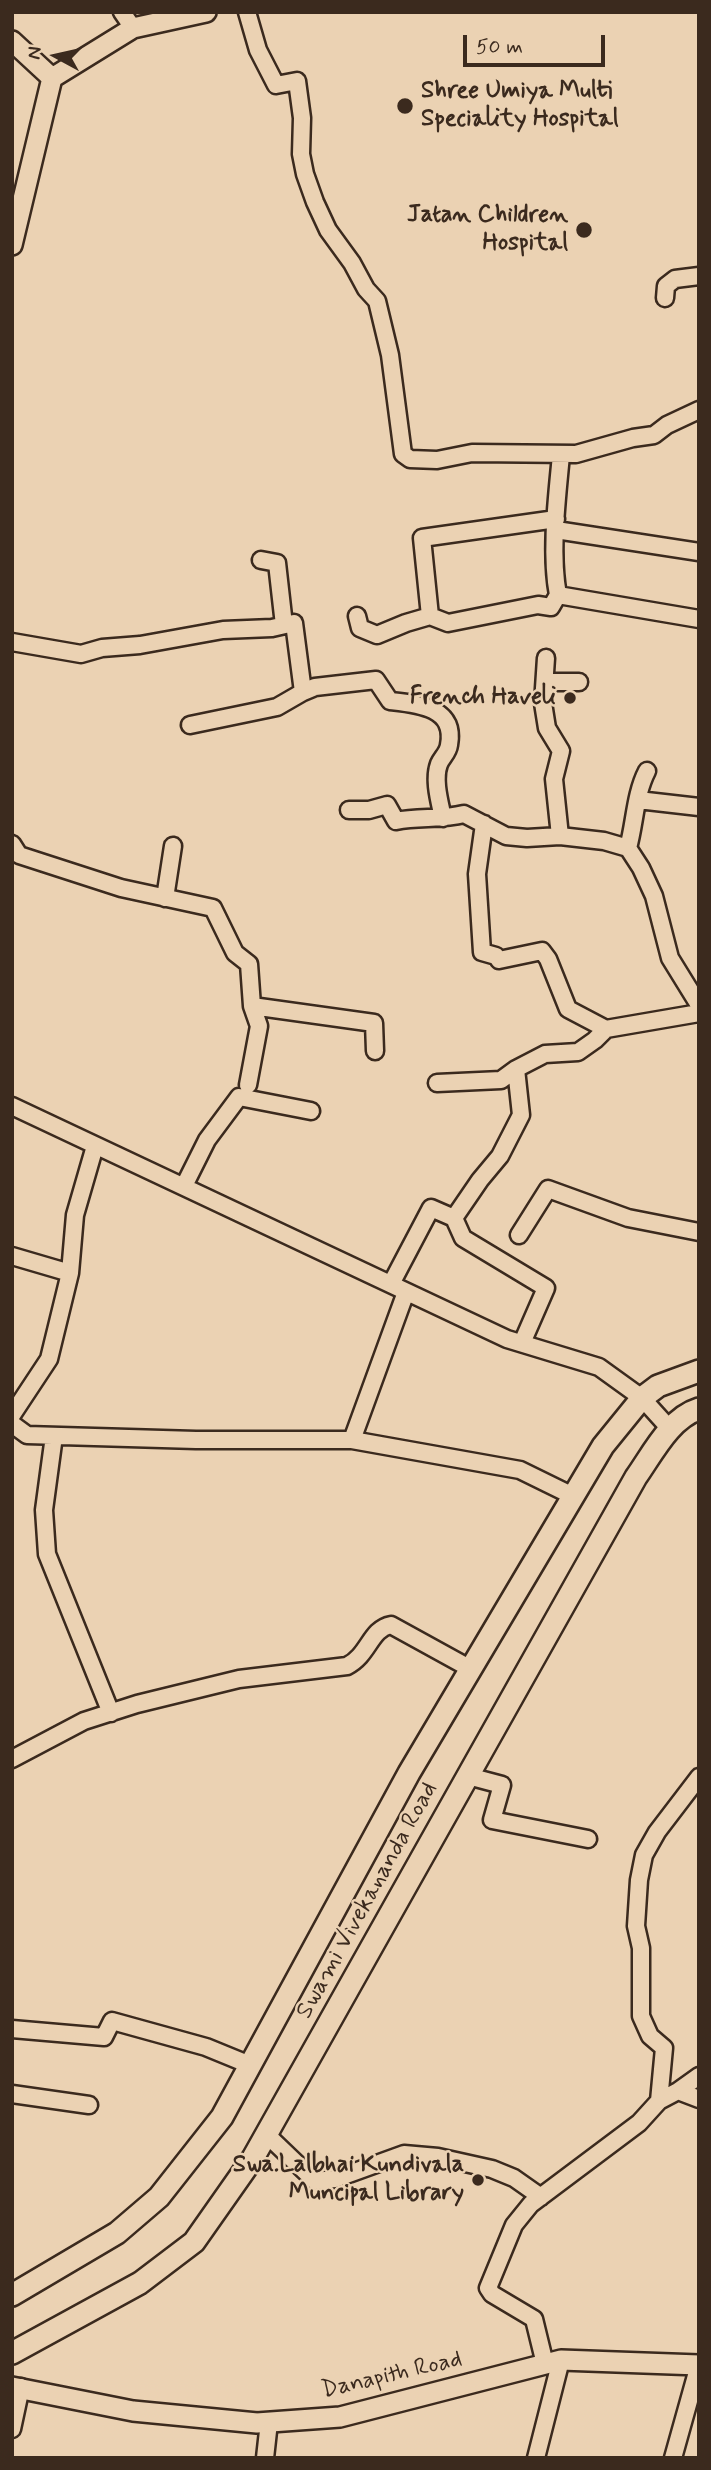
<!DOCTYPE html>
<style>
body{margin:0}
#map{position:relative;width:711px;height:2470px;overflow:hidden;background:#ebd2b3;font-family:Mynerve,sans-serif}
canvas{display:block}
.frame{position:absolute;inset:0;border:14px solid #3b2a1e;pointer-events:none}
.north{position:absolute;left:21px;top:21px;width:70px;height:70px;-webkit-text-stroke:5px #ebd2b3;paint-order:stroke;rotate:278deg;font-size:19px;font-weight:700;line-height:28px;text-align:center;color:#3b2a1e}
.north::after{content:'';display:block;margin:auto;width:24px;height:32px;background:#3b2a1e;clip-path:polygon(50% 0,100% 100%,50% 72%,0 100%)}
.scale{position:absolute;left:463px;top:35px;width:142px;height:32px;box-sizing:border-box;border:4px solid #3b2a1e;border-top:0;padding-left:9px;font-size:21px;line-height:24px;white-space:nowrap;color:#3b2a1e;-webkit-text-stroke:5px #ebd2b3;paint-order:stroke}
</style>
<div id="map">
<canvas width="711" height="2470"></canvas>
<div class="frame"></div>
<div class="north">N</div>
<div class="scale">50 m</div>
</div>
<script>
const context = document.querySelector('canvas').getContext('2d');
context.lineJoin = 'round';
function stroke(path, color, width, dash) { context.strokeStyle = color; context.lineWidth = width; context.lineCap = dash ? 'butt' : 'round'; context.setLineDash(dash || []); context.stroke(path); }
function label(font, color, halo, rows, align = 'center') {
  context.font = font + ' Mynerve,sans-serif'; context.lineWidth = 5; context.setLineDash([]); context.textBaseline = 'middle'; context.strokeStyle = halo; context.fillStyle = color; for (const [text, x, y, turn = 0] of rows) {
    context.save(); context.translate(x, y); context.rotate((+turn || 0) * Math.PI / 180); context.textAlign = isNaN(turn) ? turn : align; if (halo) context.strokeText(text, 0, 0); context.fillText(text, 0, 0); context.restore();
  }
}
const minor = new Path2D(`
 M 122,12 L 133,28
 M 247,12 L 258,50 L 276,85 L 297,81 L 302,118 L 301,154 L 305,174 L 315,202 L 328,230 L 352,263 L 366,289 L 377,301 L 390,355 L 403,454 L 410,459 L 437,460 L 472,453 L 576,454 L 633,438 L 654,435 L 667,425 L 699,410
 M 665,298 L 666,286 L 675,279 L 699,276
 M 556,530 L 699,552
 M 261,560 L 277,563 L 284,625
 M 558,595 C 550,553 557,498 561,455
 M 357,616 L 360,628 L 377,635 L 406,623 L 430,616 L 448,623 L 538,605 L 551,607 L 558,595 L 699,619
 M 430,616 L 422,538 L 556,519
 M 12,642 L 81,654 L 102,648 L 140,645 L 223,630 L 272,628 L 294,623 L 303,692
 M 546,658 L 543,703 L 547,728 L 561,751 L 554,779 L 560,836
 M 546,682 L 579,682
 M 190,725 L 277,707 L 303,692 L 315,687 L 376,680 L 390,701 C 417,704 456,707 449,745 C 448,753 442,757 439,764 C 433,780 440,803 443,818
 M 647,771 C 635,794 635,823 628,848 L 641,868 L 654,896 L 670,958 L 699,1005
 M 638,800 L 699,807
 M 349,810 L 369,810 L 387,805 L 396,821 C 418,816 441,820 464,814 L 506,836 L 527,838 L 560,836 L 604,841 L 628,848
 M 484,824 L 477,874 L 482,952 L 496,956 L 499,960 L 542,951 L 548,959 L 568,1009 L 606,1029
 M 12,844 L 19,855 L 121,888 L 213,908 L 235,953 L 249,964 L 252,1006 L 259,1026 L 248,1085
 M 165,898 L 173,846
 M 252,1006 L 374,1023 L 375,1051
 M 437,1083 L 501,1080 L 516,1069 L 545,1054 L 578,1052 L 595,1040 L 606,1029 L 699,1013
 M 12,1106 L 507,1339 L 599,1367 L 642,1398 L 670,1429
 M 184,1186 L 207,1140 L 239,1097 L 311,1111
 M 454,1218 L 480,1180 L 500,1156 L 521,1115 L 516,1069
 M 519,1235 L 548,1189 L 628,1218 L 699,1232
 M 12,1256 L 70,1273
 M 391,1284 L 431,1208 L 454,1218 L 463,1238 L 546,1288 L 522,1343
 M 12,1415 L 49,1359 L 70,1273 L 75,1215 L 95,1146
 M 12,1424 L 27,1435 L 196,1440 L 352,1440 L 520,1470 L 573,1496
 M 54,1436 L 44,1510 L 47,1554 L 111,1713
 M 352,1440 L 406,1292
 M 12,1759 L 84,1721 L 137,1704 L 239,1679 L 347,1666 C 369,1655 370,1629 391,1625 L 471,1669
 M 468,1776 L 502,1785 L 492,1820 L 588,1839
 M 12,2029 L 104,2037 L 112,2021 L 206,2047 L 250,2065
 M 678,2091 L 699,2099
 M 12,2094 L 89,2105
 M 659,2101 L 664,2048 L 650,2036 L 641,2016 L 641,1948 L 636,1926 L 639,1880 L 644,1855 L 657,1832 L 699,1777
 M 267,2135 L 315,2181 L 335,2179 L 404,2154 L 438,2157 L 492,2169 L 514,2178 L 541,2197
 M 545,2364 L 534,2319 L 492,2294 L 488,2288 L 514,2225 L 531,2204 L 639,2123 L 659,2101 L 678,2091 L 699,2076
 M 12,2429 L 21,2387
 M 265,2458 L 269,2422
 M 536,2458 L 561,2360
 M 673,2458 L 699,2365`);
const tertiary = new Path2D(`
 M 12,41 L 52,78
 M 12,245 L 52,78 L 133,28 L 206,12
 M 12,2387 L 133,2411 L 257,2423 L 340,2417 L 561,2360 L 699,2365`);
const secondary = new Path2D(`
 M 12,2295 L 117,2233 L 159,2197 L 222,2117 L 409,1773 L 603,1446 L 642,1398 L 658,1386 L 699,1371
 M 12,2353 L 140,2283 L 194,2242 L 253,2158 L 636,1477 C 653,1453 670,1418 699,1409`);
const markers = [
 [405,106,9,"#3b2a1e"],
 [584,230,9,"#3b2a1e"],
 [570,698,7,"#3b2a1e"],
 [478,2180,7,"#3b2a1e"]
];
const poiNames = [
 ["Shree Umiya Multi",421,92,"left"],
 ["Speciality Hospital",421,120,"left"],
 ["Jatan Children",568,216],
 ["Hospital",568,244],
 ["French Haveli",556,698],
 ["Swa.Lalbhai Kundivala",464,2166],
 ["Muncipal Library",464,2194]
];
const streetNames = [
 ["Swami Vivekananda Road",368,1901,-61],
 ["Danapith Road",392,2376,-13]
];
stroke(minor, '#3b2a1e', 21);
stroke(tertiary, '#3b2a1e', 24);
stroke(secondary, '#3b2a1e', 26);
stroke(minor, '#ebd2b3', 16);
stroke(tertiary, '#ebd2b3', 19);
stroke(secondary, '#ebd2b3', 21);
for (const [x, y, r, color] of markers) { const dot = new Path2D(); dot.arc(x, y, r, 0, 2 * Math.PI); context.fillStyle = color; context.fill(dot); stroke(dot, '#ebd2b3', 2.5); }
label('bold 24px', '#3b2a1e', '#ebd2b3', poiNames, 'right');
label('24px', '#3b2a1e', '#ebd2b3', streetNames);
</script>
